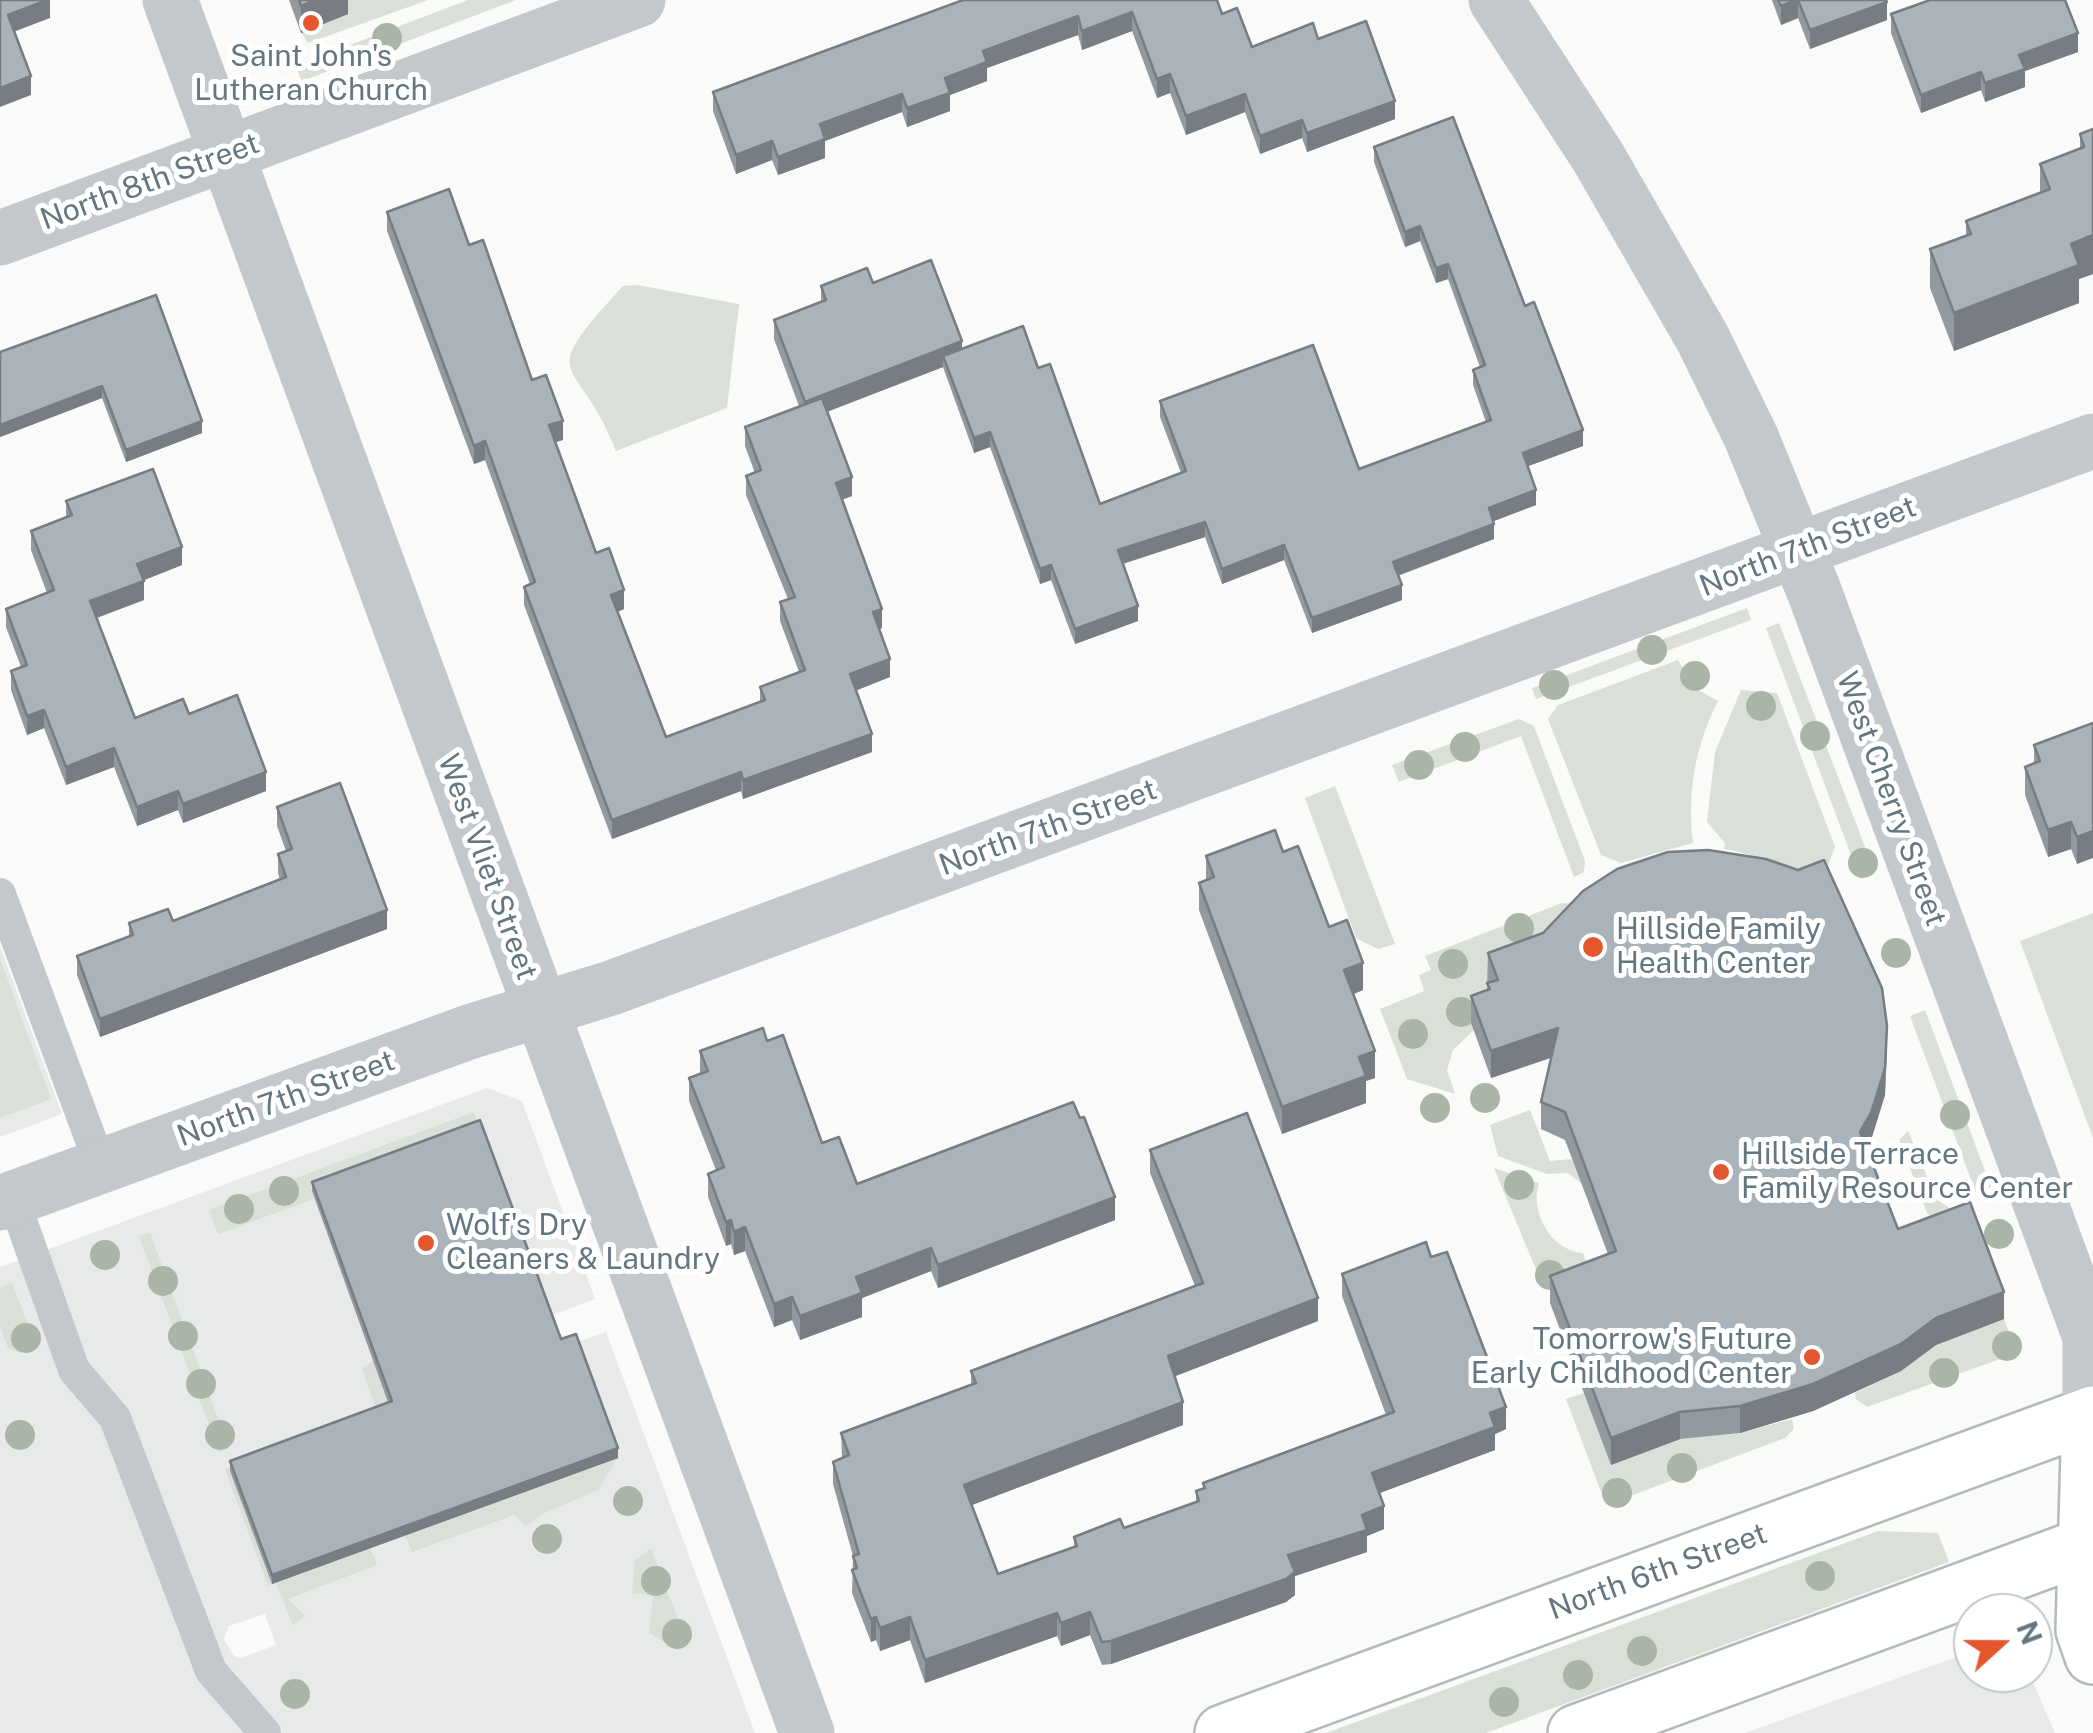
<!DOCTYPE html>
<style>
body{margin:0}
#map{position:relative;width:2093px;height:1733px;overflow:hidden;background:#fafaf8;font-family:"Public Sans",sans-serif}
canvas{display:block}
.north{position:absolute;left:1953px;top:1593px;width:100px;height:100px;box-sizing:border-box;background:#fff;border:2px solid #c1c8cd;border-radius:50%;rotate:69deg;font-size:28px;font-weight:700;line-height:40px;text-align:center;color:#657683}
.north::after{content:'';display:block;margin:auto;width:35px;height:45px;background:#e4572e;clip-path:polygon(50% 0,100% 100%,50% 72%,0 100%)}
</style>
<div id="map">
<canvas width="2093" height="1733"></canvas>
<div class="north">N</div>
</div>
<script>
const context = document.querySelector('canvas').getContext('2d');
context.lineJoin = 'round';
function fill(path, color) { context.fillStyle = color; context.fill(path, 'evenodd'); }
function stroke(path, color, width, dash) { context.strokeStyle = color; context.lineWidth = width; context.lineCap = dash ? 'butt' : 'round'; context.setLineDash(dash || []); context.stroke(path); }
function label(font, color, halo, rows, align = 'center') {
  context.font = font + ' "Public Sans",sans-serif'; context.lineWidth = 10; context.setLineDash([]); context.textBaseline = 'middle'; context.strokeStyle = halo; context.fillStyle = color; for (const [text, x, y, turn = 0] of rows) {
    context.save(); context.translate(x, y); context.rotate((+turn || 0) * Math.PI / 180); context.textAlign = isNaN(turn) ? turn : align; if (halo) context.strokeText(text, 0, 0); context.fillText(text, 0, 0); context.restore();
  }
}
const built = new Path2D(`
 M 0,946 L 62,1114 L 0,1137 Z
 M 487,1088 L 522,1101 L 595,1299 L 368,1384 L 377,1411 L 606,1332 L 755,1733 L 0,1733 L 0,1267 ZM 265,1614 L 276,1645 L 241,1658 L 234,1656 L 224,1639 L 229,1626 Z
 M 1973,1651 L 1973,1673 L 2029,1673 L 2055,1733 L 1745,1733 Z`);
const green = new Path2D(`
 M 342,0 L 428,0 L 308,43 L 301,32 Z
 M 468,0 L 516,0 L 302,81 L 295,66 Z
 M 637,285 L 739,304 L 727,408 L 616,451 C 578,351 531,386 623,286 Z
 M 1747,608 L 1751,620 L 1536,699 L 1532,688 Z
 M 1779,623 L 1875,873 L 1860,879 L 1766,628 Z
 M 1678,660 L 1695,688 L 1718,701 C 1695,746 1687,793 1693,843 L 1621,863 L 1601,855 L 1548,719 L 1558,705 Z
 M 1741,690 L 1777,693 L 1835,847 L 1826,871 C 1796,873 1757,854 1724,849 L 1725,843 L 1707,822 L 1715,752 Z
 M 1519,719 L 1534,726 L 1585,861 L 1584,872 L 1574,877 L 1521,736 L 1399,782 L 1392,765 Z
 M 1335,786 L 1395,944 L 1378,949 L 1356,938 L 1305,798 Z
 M 1562,903 L 1575,903 L 1498,1007 L 1453,1050 L 1447,1070 L 1455,1094 L 1407,1079 L 1380,1009 L 1424,991 L 1419,975 L 1431,970 L 1425,956 Z
 M 2093,913 L 2093,1138 L 2020,941 Z
 M 0,958 L 51,1099 L 0,1118 Z
 M 1925,1010 L 1991,1187 L 1976,1193 L 1910,1016 Z
 M 1530,1110 L 1550,1161 L 1572,1159 L 1582,1184 L 1568,1173 L 1547,1174 L 1498,1156 L 1490,1125 Z
 M 474,1112 L 480,1129 L 312,1191 L 314,1199 L 218,1234 L 209,1210 Z
 M 1908,1131 L 1937,1200 L 1956,1212 L 1932,1219 L 1927,1213 L 1899,1140 Z
 M 1494,1168 L 1539,1183 C 1529,1213 1552,1251 1583,1253 L 1589,1271 L 1544,1289 Z
 M 150,1233 L 229,1448 L 219,1452 L 139,1236 Z
 M 12,1283 L 34,1340 L 30,1350 L 21,1353 L 8,1348 L 0,1326 L 0,1288 Z
 M 2004,1319 L 2017,1353 L 1867,1407 L 1856,1399 L 1855,1393 L 1901,1371 L 1936,1345 Z
 M 374,1359 L 393,1410 L 231,1471 L 272,1584 L 268,1586 L 225,1469 L 377,1412 L 362,1369 Z
 M 1584,1393 L 1612,1465 L 1674,1439 L 1740,1433 L 1792,1419 L 1794,1429 L 1785,1438 L 1606,1505 L 1566,1399 Z
 M 618,1457 L 598,1490 L 540,1515 L 526,1526 L 514,1515 L 412,1552 L 405,1535 Z
 M 1878,1531 L 1938,1533 L 1949,1562 L 1486,1733 L 1326,1733 Z
 M 370,1548 L 377,1565 L 288,1599 L 305,1616 L 293,1625 L 276,1583 Z
 M 651,1548 L 688,1646 L 679,1650 L 649,1633 L 653,1596 L 632,1593 L 635,1560 Z`);
const lane = new Path2D(`
 M 0,894 L 101,1167
 M 13,1198 L 74,1370 L 115,1418 L 211,1671 L 265,1733`);
const street = new Path2D(`
 M 170,0 L 807,1733
 M 1496,0 L 1598,157 L 1703,339 L 1751,437 L 1814,591 L 2090,1337 L 2090,1415
 M 0,238 L 638,0
 M 0,1203 L 469,1032 L 611,988 L 2093,441`);
const secondary = new Path2D(`
 M 2090,1415 L 2084,1630 L 2093,1656
 M 1223,1733 L 2093,1414
 M 1576,1733 L 2093,1543`);
const trees = [
 [387,38],
 [1652,650],
 [1695,676],
 [1554,685],
 [1761,706],
 [1815,736],
 [1465,747],
 [1419,765],
 [1863,863],
 [1519,928],
 [1896,953],
 [1453,964],
 [1461,1012],
 [1413,1034],
 [1485,1098],
 [1435,1108],
 [1955,1115],
 [1519,1185],
 [284,1191],
 [239,1209],
 [1999,1234],
 [105,1255],
 [1550,1275],
 [163,1281],
 [183,1336],
 [26,1338],
 [2007,1346],
 [1944,1373],
 [201,1384],
 [20,1435],
 [220,1435],
 [1682,1468],
 [1617,1493],
 [628,1501],
 [547,1539],
 [1820,1576],
 [656,1581],
 [677,1634],
 [1642,1651],
 [1578,1675],
 [295,1694],
 [1504,1702]
];
const wall = new Path2D(`
 M 289,0 L 348,0 L 348,14 L 301,33 Z
 M 963,0 L 1222,14 L 1252,47 L 1318,39 L 1395,119 L 1307,152 L 1302,138 L 1260,154 L 1245,112 L 1186,135 L 1170,93 L 1157,98 L 1132,31 L 1082,50 L 1078,35 L 987,68 L 987,81 L 950,95 L 950,111 L 907,127 L 902,112 L 825,141 L 825,158 L 778,175 L 772,160 L 736,174 L 713,111 L 713,92 Z
 M 1772,0 L 1886,0 L 1887,20 L 1810,49 L 1798,18 L 1781,25 Z
 M 1891,14 L 2078,52 L 2025,71 L 2025,87 L 1985,102 L 1981,90 L 1921,113 L 1891,33 Z
 M 2093,129 L 2093,274 L 2079,279 L 2079,303 L 1954,351 L 1930,288 L 1930,249 L 1966,236 L 1966,221 L 2040,192 L 2040,164 L 2080,149 L 2080,134 Z
 M 1374,147 L 1525,306 L 1583,446 L 1528,466 L 1536,505 L 1493,521 L 1494,539 L 1398,576 L 1402,600 L 1312,633 L 1284,560 L 1222,584 L 1205,537 L 1123,564 L 1138,621 L 1075,644 L 1051,580 L 1040,584 L 990,447 L 974,453 L 943,367 L 827,412 L 852,496 L 842,499 L 882,628 L 879,629 L 890,677 L 856,690 L 872,752 L 743,799 L 741,791 L 612,839 L 524,605 L 524,587 L 530,584 L 485,460 L 474,464 L 387,231 L 387,212 L 469,245 L 532,380 L 563,440 L 555,442 L 596,553 L 624,609 L 618,612 L 666,737 L 760,702 L 760,687 L 799,672 L 780,621 L 780,602 L 788,599 L 746,495 L 746,476 L 755,473 L 745,446 L 745,427 L 799,406 L 774,339 L 774,320 L 821,302 L 821,286 L 873,283 L 962,348 L 1038,368 L 1100,504 L 1181,473 L 1160,417 L 1160,401 L 1359,469 L 1486,422 L 1473,385 L 1473,370 L 1480,367 L 1448,279 L 1436,283 L 1420,241 L 1405,247 L 1374,162 Z
 M 0,352 L 202,421 L 202,433 L 126,462 L 102,398 L 0,437 Z
 M 66,501 L 182,565 L 144,580 L 144,600 L 97,618 L 135,718 L 189,714 L 266,791 L 183,823 L 178,810 L 137,826 L 114,767 L 66,785 L 44,728 L 27,735 L 11,690 L 11,671 L 21,667 L 6,627 L 6,609 L 47,593 L 31,550 L 31,531 L 66,517 Z
 M 2093,723 L 2077,864 L 2071,849 L 2048,857 L 2025,795 L 2025,767 L 2034,764 L 2034,745 Z
 M 277,807 L 387,929 L 100,1037 L 77,975 L 77,956 L 129,937 L 129,923 L 173,921 L 280,880 L 278,873 L 278,854 L 286,851 L 277,826 Z
 M 1283,852 L 1329,927 L 1363,990 L 1353,994 L 1375,1078 L 1366,1081 L 1366,1103 L 1282,1134 L 1199,910 L 1199,883 L 1206,880 L 1206,856 Z
 M 1488,953 L 1887,1053 L 1885,1095 L 1871,1140 L 1866,1148 L 1898,1229 L 2004,1319 L 1936,1345 L 1901,1371 L 1813,1411 L 1740,1433 L 1680,1439 L 1611,1465 L 1550,1303 L 1550,1276 L 1608,1254 L 1565,1140 L 1541,1129 L 1541,1102 L 1551,1058 L 1491,1078 L 1471,1023 L 1471,996 L 1487,990 Z
 M 767,1041 L 822,1143 L 857,1184 L 1115,1220 L 938,1288 L 931,1271 L 862,1298 L 862,1317 L 800,1340 L 792,1320 L 774,1327 L 745,1251 L 734,1255 L 731,1244 L 726,1246 L 708,1197 L 708,1174 L 716,1170 L 689,1101 L 689,1078 L 700,1073 L 700,1051 Z
 M 1150,1150 L 1318,1321 L 1175,1376 L 1183,1425 L 972,1505 L 998,1574 L 1074,1547 L 1074,1537 L 1124,1528 L 1196,1502 L 1196,1491 L 1203,1488 L 1203,1483 L 1386,1415 L 1342,1296 L 1342,1274 L 1431,1257 L 1506,1429 L 1495,1434 L 1495,1450 L 1379,1493 L 1384,1529 L 1367,1536 L 1367,1552 L 1295,1576 L 1295,1595 L 1286,1602 L 1111,1664 L 1102,1665 L 1090,1635 L 1061,1646 L 1057,1636 L 925,1683 L 910,1640 L 880,1651 L 876,1640 L 871,1642 L 852,1593 L 853,1556 L 833,1484 L 833,1462 L 842,1458 L 841,1433 L 971,1385 L 971,1371 L 1195,1286 L 1150,1173 Z
 M 312,1182 L 561,1339 L 618,1458 L 272,1584 L 230,1471 L 230,1461 L 388,1402 L 312,1191 Z`);
const shadedWall = new Path2D(`
 M 47,0 L 50,0 L 50,18 L 8,34 L 8,15 Z
 M 315,0 L 348,0 L 348,14 L 301,33 L 301,6 Z
 M 1798,0 L 1798,18 L 1781,25 L 1781,6 Z
 M 1887,2 L 1887,20 L 1810,49 L 1810,30 Z
 M 1132,12 L 1132,31 L 1082,50 L 1082,31 Z
 M 1078,16 L 1078,35 L 987,68 L 987,81 L 950,95 L 950,111 L 907,127 L 907,108 L 945,78 L 983,51 Z
 M 2078,33 L 2078,52 L 2025,71 L 2025,87 L 1985,102 L 1985,83 L 2019,55 Z
 M 1981,72 L 1981,90 L 1921,113 L 1921,95 Z
 M 1170,74 L 1170,93 L 1157,98 L 1157,79 Z
 M 31,76 L 31,95 L 0,107 L 0,88 Z
 M 902,94 L 902,112 L 825,141 L 825,158 L 778,175 L 778,157 L 820,124 Z
 M 1245,94 L 1245,112 L 1186,135 L 1186,116 Z
 M 1395,101 L 1395,119 L 1307,152 L 1307,133 Z
 M 1302,120 L 1302,138 L 1260,154 L 1260,136 Z
 M 772,141 L 772,160 L 736,174 L 736,155 Z
 M 1420,226 L 1420,241 L 1405,247 L 1405,232 Z
 M 2093,235 L 2093,274 L 2079,279 L 2079,303 L 1954,351 L 1954,313 L 2071,244 Z
 M 1448,264 L 1448,279 L 1436,283 L 1436,268 Z
 M 962,341 L 962,360 L 943,356 L 943,367 L 805,420 L 805,402 Z
 M 102,386 L 102,398 L 0,437 L 0,425 Z
 M 202,421 L 202,433 L 126,462 L 126,450 Z
 M 563,421 L 563,440 L 549,444 L 549,425 Z
 M 1583,430 L 1583,446 L 1523,468 L 1523,453 Z
 M 990,432 L 990,447 L 974,453 L 974,438 Z
 M 485,441 L 485,460 L 474,464 L 474,446 Z
 M 852,477 L 852,496 L 836,502 L 836,483 Z
 M 1536,490 L 1536,505 L 1489,523 L 1489,508 Z
 M 1205,522 L 1205,537 L 1118,565 L 1118,550 Z
 M 1494,524 L 1494,539 L 1393,577 L 1393,562 Z
 M 1284,545 L 1284,560 L 1222,584 L 1222,569 Z
 M 182,547 L 182,565 L 137,583 L 137,564 Z
 M 1051,565 L 1051,580 L 1040,584 L 1040,569 Z
 M 144,581 L 144,600 L 90,620 L 90,601 Z
 M 1402,585 L 1402,600 L 1312,633 L 1312,618 Z
 M 624,590 L 624,609 L 611,614 L 611,595 Z
 M 1138,606 L 1138,621 L 1075,644 L 1075,629 Z
 M 882,609 L 882,628 L 873,631 L 873,612 Z
 M 890,659 L 890,677 L 850,693 L 850,674 Z
 M 44,710 L 44,728 L 27,735 L 27,716 Z
 M 872,734 L 872,752 L 743,799 L 743,780 Z
 M 114,748 L 114,767 L 66,785 L 66,767 Z
 M 266,772 L 266,791 L 183,823 L 183,804 Z
 M 741,772 L 741,791 L 612,839 L 612,820 Z
 M 178,791 L 178,810 L 137,826 L 137,807 Z
 M 2071,822 L 2071,849 L 2048,857 L 2048,830 Z
 M 2093,831 L 2093,858 L 2077,864 L 2077,837 Z
 M 387,910 L 387,929 L 100,1037 L 100,1019 Z
 M 1363,963 L 1363,990 L 1344,998 L 1344,970 Z
 M 1887,1026 L 1885,1095 L 1871,1140 L 1860,1159 L 1860,1132 Z
 M 1558,1028 L 1558,1055 L 1491,1078 L 1491,1051 Z
 M 1375,1051 L 1375,1078 L 1366,1081 L 1366,1103 L 1282,1134 L 1282,1107 L 1359,1057 Z
 M 1115,1197 L 1115,1220 L 938,1288 L 938,1265 Z
 M 731,1220 L 731,1244 L 726,1246 L 726,1222 Z
 M 745,1227 L 745,1251 L 734,1255 L 734,1232 Z
 M 931,1248 L 931,1271 L 862,1298 L 862,1317 L 800,1340 L 800,1316 L 856,1277 Z
 M 2004,1292 L 2004,1319 L 1936,1345 L 1901,1371 L 1813,1411 L 1740,1433 L 1740,1406 L 1936,1318 Z
 M 792,1297 L 792,1320 L 774,1327 L 774,1304 Z
 M 1318,1298 L 1318,1321 L 1168,1379 L 1168,1356 Z
 M 1183,1402 L 1183,1425 L 964,1508 L 964,1485 Z
 M 1506,1407 L 1506,1429 L 1495,1434 L 1495,1450 L 1372,1496 L 1372,1473 L 1490,1413 Z
 M 1680,1412 L 1680,1439 L 1611,1465 L 1611,1438 Z
 M 618,1448 L 618,1458 L 272,1584 L 272,1575 Z
 M 1384,1506 L 1384,1529 L 1367,1536 L 1367,1552 L 1295,1576 L 1295,1595 L 1286,1602 L 1111,1664 L 1111,1641 L 1288,1555 L 1362,1515 Z
 M 1090,1612 L 1090,1635 L 1061,1646 L 1061,1623 Z
 M 1057,1613 L 1057,1636 L 925,1683 L 925,1660 Z
 M 876,1617 L 876,1640 L 871,1642 L 871,1619 Z
 M 910,1617 L 910,1640 L 880,1651 L 880,1628 Z`);
const building = new Path2D(`
 M 0,0 L 47,0 L 8,15 L 31,76 L 0,88 Z
 M 299,0 L 315,0 L 301,6 Z
 M 963,0 L 1217,0 L 1222,14 L 1237,8 L 1252,47 L 1313,23 L 1318,39 L 1366,21 L 1395,101 L 1307,133 L 1302,120 L 1260,136 L 1245,94 L 1186,116 L 1170,74 L 1157,79 L 1132,12 L 1082,31 L 1078,16 L 983,51 L 987,62 L 945,78 L 950,93 L 907,108 L 902,94 L 820,124 L 825,139 L 778,157 L 772,141 L 736,155 L 713,92 Z
 M 1778,0 L 1796,0 L 1781,6 Z
 M 1798,0 L 1886,0 L 1887,2 L 1810,30 Z
 M 1930,0 L 2065,0 L 2078,33 L 2019,55 L 2025,69 L 1985,83 L 1981,72 L 1921,95 L 1891,14 Z
 M 1453,117 L 1525,306 L 1534,302 L 1583,430 L 1523,453 L 1536,490 L 1489,508 L 1494,524 L 1393,562 L 1402,585 L 1312,618 L 1284,545 L 1222,569 L 1205,522 L 1118,550 L 1138,606 L 1075,629 L 1051,565 L 1040,569 L 990,432 L 974,438 L 943,356 L 1023,326 L 1038,368 L 1050,364 L 1100,504 L 1186,471 L 1160,401 L 1313,345 L 1359,469 L 1491,420 L 1473,370 L 1485,365 L 1448,264 L 1436,268 L 1420,226 L 1405,232 L 1374,147 Z
 M 2093,129 L 2093,235 L 2071,244 L 2079,265 L 1954,313 L 1930,249 L 1971,234 L 1966,221 L 2050,189 L 2040,164 L 2084,147 L 2080,134 Z
 M 449,189 L 469,245 L 483,240 L 532,380 L 546,375 L 563,421 L 549,425 L 596,553 L 609,548 L 624,590 L 611,595 L 666,737 L 765,700 L 760,687 L 805,670 L 780,602 L 795,597 L 746,476 L 761,470 L 745,427 L 822,398 L 852,477 L 836,483 L 882,609 L 873,612 L 890,659 L 850,674 L 872,734 L 743,780 L 741,772 L 612,820 L 524,587 L 535,582 L 485,441 L 474,446 L 387,212 Z
 M 931,260 L 962,341 L 805,402 L 774,320 L 826,300 L 821,286 L 867,268 L 873,283 Z
 M 156,295 L 202,421 L 126,450 L 102,386 L 0,425 L 0,352 Z
 M 153,469 L 182,547 L 137,564 L 144,581 L 90,601 L 135,718 L 183,699 L 189,714 L 237,695 L 266,772 L 183,804 L 178,791 L 137,807 L 114,748 L 66,767 L 44,710 L 27,716 L 11,671 L 27,665 L 6,609 L 54,590 L 31,531 L 72,515 L 66,501 Z
 M 2093,723 L 2093,831 L 2077,837 L 2071,822 L 2048,830 L 2025,767 L 2040,761 L 2034,745 Z
 M 340,783 L 387,910 L 100,1019 L 77,956 L 133,935 L 129,923 L 168,909 L 173,921 L 286,877 L 278,854 L 292,849 L 277,807 Z
 M 1275,830 L 1283,852 L 1298,846 L 1329,927 L 1347,920 L 1363,963 L 1344,970 L 1375,1051 L 1359,1057 L 1366,1076 L 1282,1107 L 1199,883 L 1214,877 L 1206,856 Z
 M 1708,850 L 1766,859 L 1798,870 L 1824,860 L 1882,988 L 1887,1026 L 1885,1068 L 1871,1113 L 1860,1132 L 1898,1229 L 1970,1202 L 2004,1292 L 1936,1318 L 1901,1344 L 1813,1384 L 1740,1406 L 1680,1412 L 1611,1438 L 1550,1276 L 1616,1251 L 1565,1112 L 1541,1102 L 1558,1028 L 1491,1051 L 1471,996 L 1490,989 L 1487,983 L 1498,980 L 1488,953 L 1543,933 L 1583,891 L 1617,869 L 1668,852 Z
 M 763,1028 L 767,1041 L 783,1035 L 822,1143 L 839,1137 L 857,1184 L 1073,1102 L 1080,1118 L 1084,1117 L 1115,1197 L 938,1265 L 931,1248 L 856,1277 L 862,1293 L 800,1316 L 792,1297 L 774,1304 L 745,1227 L 734,1232 L 731,1220 L 726,1222 L 708,1174 L 724,1167 L 689,1078 L 708,1071 L 700,1051 Z
 M 1247,1113 L 1318,1298 L 1168,1356 L 1183,1402 L 964,1485 L 998,1574 L 1077,1546 L 1074,1537 L 1120,1519 L 1124,1528 L 1199,1501 L 1196,1491 L 1205,1488 L 1203,1483 L 1394,1412 L 1342,1274 L 1426,1242 L 1431,1257 L 1447,1252 L 1506,1407 L 1490,1413 L 1495,1427 L 1372,1473 L 1384,1506 L 1362,1515 L 1367,1530 L 1288,1555 L 1295,1572 L 1286,1579 L 1111,1641 L 1102,1642 L 1090,1612 L 1061,1623 L 1057,1613 L 925,1660 L 910,1617 L 880,1628 L 876,1617 L 871,1619 L 852,1570 L 857,1568 L 853,1556 L 859,1554 L 833,1462 L 849,1455 L 841,1433 L 976,1383 L 971,1371 L 1203,1283 L 1150,1150 Z
 M 480,1120 L 561,1339 L 576,1334 L 618,1448 L 272,1575 L 230,1461 L 392,1401 L 312,1182 Z`);
const markers = [
 [311,23,10,"#e4572e"],
 [1593,947,12,"#e4572e"],
 [1721,1172,10,"#e4572e"],
 [426,1243,10,"#e4572e"],
 [1812,1357,10,"#e4572e"]
];
const poiNames = [
 ["Saint John's",311,57,"center"],
 ["Lutheran Church",311,91,"center"],
 ["Hillside Family",1616,930],
 ["Health Center",1616,964],
 ["Hillside Terrace",1741,1155],
 ["Family Resource Center",1741,1189],
 ["Wolf's Dry",446,1226],
 ["Cleaners & Laundry",446,1260],
 ["Tomorrow's Future",1792,1340,"right"],
 ["Early Childhood Center",1792,1374,"right"]
];
const streetNames = [
 ["North 8th Street",150,182,-20],
 ["North 7th Street",1808,547,-21],
 ["West Cherry Street",1891,799,70],
 ["North 7th Street",1048,828,-20],
 ["West Vliet Street",487,867,70],
 ["North 7th Street",286,1099,-20],
 ["North 6th Street",1658,1572,-20]
];
fill(built, '#e8e9e9');
fill(green, '#dadfd7');
stroke(secondary, '#b3babf', 60);
stroke(lane, '#c3c8cc', 32);
stroke(street, '#c3c8cc', 55);
stroke(secondary, '#fff', 55);
context.fillStyle = '#aab4a7';
for (const [x, y] of trees) { context.beginPath(); context.arc(x, y, 15, 0, 2 * Math.PI); context.fill(); }
fill(wall, '#929a9f');
fill(shadedWall, '#777d82');
fill(building, '#aab3b9');
stroke(building, '#777d82', 2.5);
for (const [x, y, r, color] of markers) { const dot = new Path2D(); dot.arc(x, y, r, 0, 2 * Math.PI); context.fillStyle = color; context.fill(dot); stroke(dot, '#fff', 4); }
label('30px', '#657683', '#fff', poiNames, 'left');
label('30px', '#657683', '#fff', streetNames);
</script>
